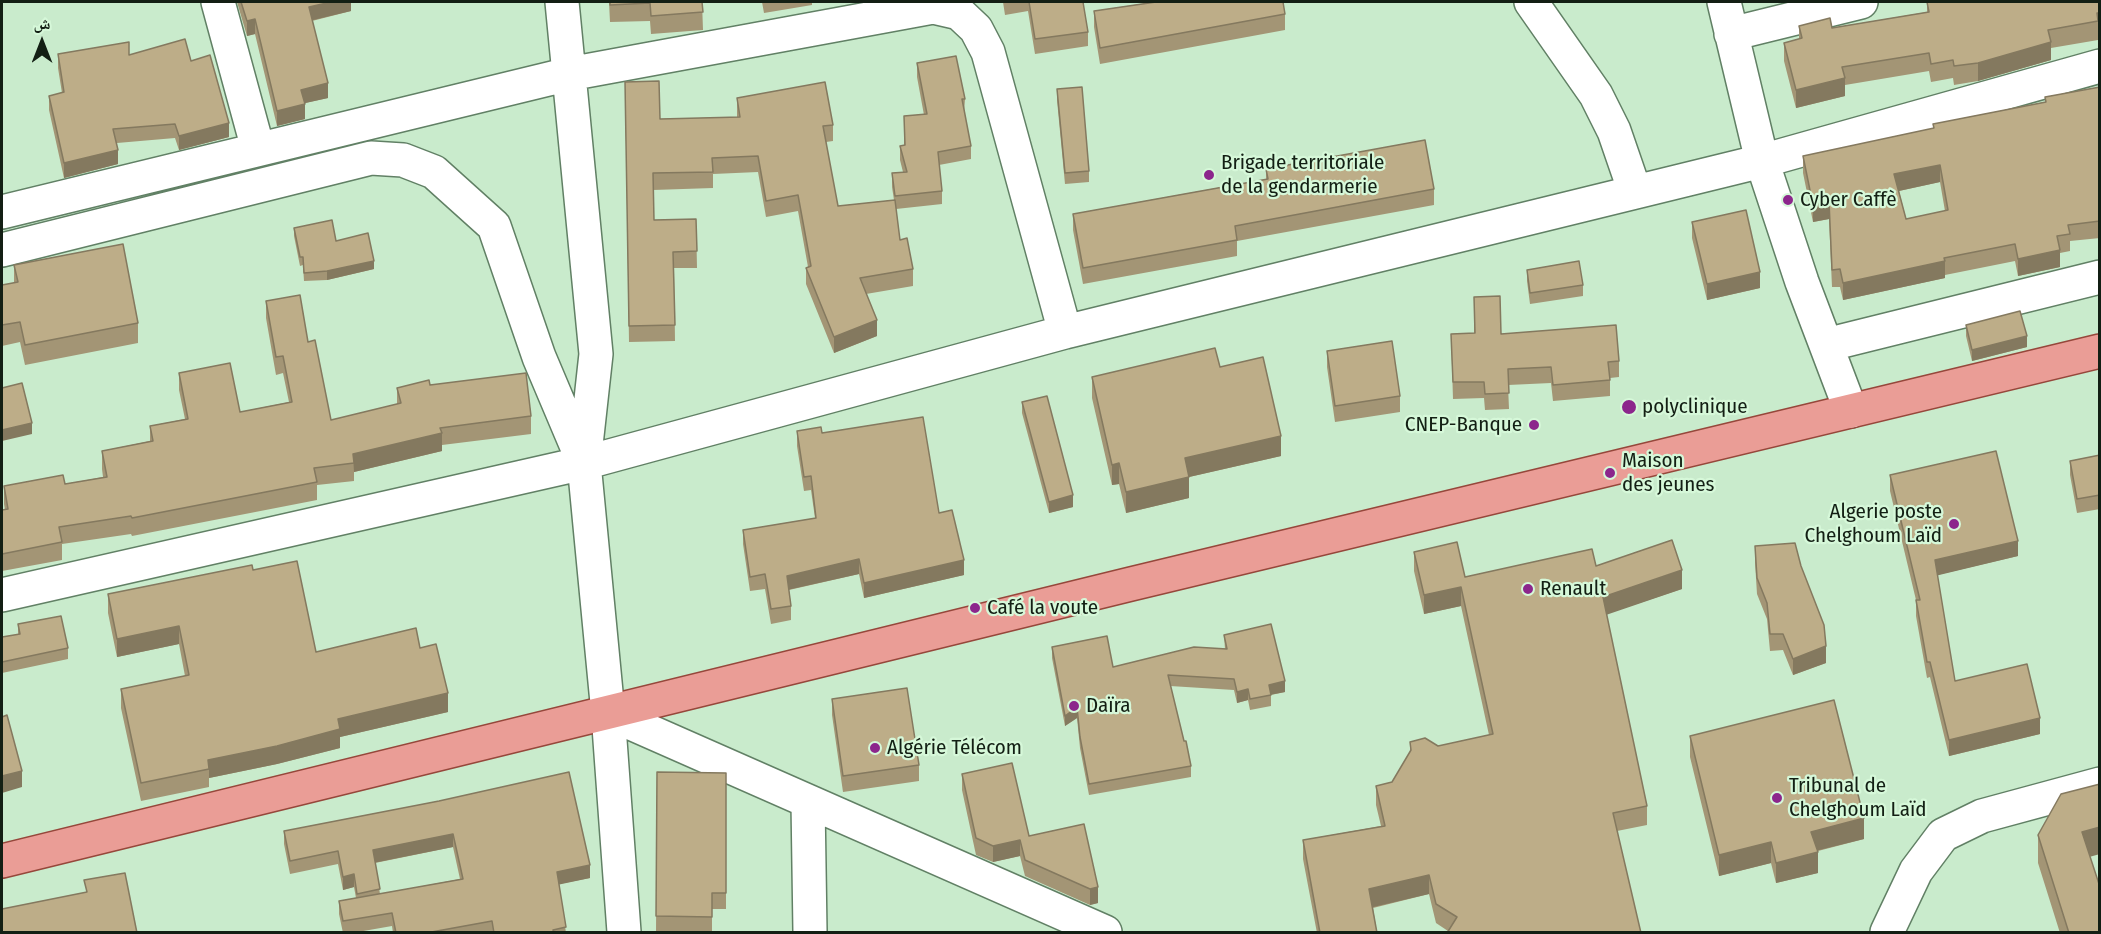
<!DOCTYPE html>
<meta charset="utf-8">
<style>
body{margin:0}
#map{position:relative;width:2101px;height:934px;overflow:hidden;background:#c9ebcc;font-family:"Fira Sans Condensed","Noto Naskh Arabic",sans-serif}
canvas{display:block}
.frame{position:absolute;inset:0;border:3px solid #131f14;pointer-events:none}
.north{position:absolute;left:12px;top:12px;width:60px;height:60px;-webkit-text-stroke:4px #d6f8d9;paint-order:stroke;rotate:0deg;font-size:16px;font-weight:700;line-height:24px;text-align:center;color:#131f14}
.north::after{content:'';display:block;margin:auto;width:21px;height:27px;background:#131f14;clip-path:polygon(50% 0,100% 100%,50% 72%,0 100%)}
</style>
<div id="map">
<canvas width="2101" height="934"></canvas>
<div class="frame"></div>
<div class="north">ش</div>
</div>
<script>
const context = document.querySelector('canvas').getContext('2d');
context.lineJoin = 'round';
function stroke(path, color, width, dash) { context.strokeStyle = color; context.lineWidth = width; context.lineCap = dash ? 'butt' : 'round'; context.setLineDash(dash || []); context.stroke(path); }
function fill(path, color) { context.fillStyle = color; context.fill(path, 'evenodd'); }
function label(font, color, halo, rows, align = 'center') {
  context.font = font + ' "Fira Sans Condensed",sans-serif'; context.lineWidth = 4.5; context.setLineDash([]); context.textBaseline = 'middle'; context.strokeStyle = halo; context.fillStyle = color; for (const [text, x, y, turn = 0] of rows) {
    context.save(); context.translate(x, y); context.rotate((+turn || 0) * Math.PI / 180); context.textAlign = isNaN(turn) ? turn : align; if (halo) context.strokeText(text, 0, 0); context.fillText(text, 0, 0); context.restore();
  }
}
const minor = new Path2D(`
 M 218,2 L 258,149
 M 562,2 L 596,354 L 584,463 L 608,713 L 624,932
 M 1531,2 L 1596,95 L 1614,131 L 1635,192
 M 1724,2 L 1762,161 L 1802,282 L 1851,411
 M 1731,34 L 1861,2
 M 2,212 L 569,74 L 933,7 L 959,13 L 976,29 L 988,52 L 1065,332
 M 2,250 L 371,158 L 403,160 L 434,172 L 494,226 L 539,357 L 583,461
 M 1826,345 L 2100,277
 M 2,595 L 584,463 L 1065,332 L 1762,161 L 2100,66
 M 608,713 L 1105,932
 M 808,802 L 810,932
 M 1887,932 L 1916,871 L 1943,835 L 1982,816 L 2100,784`);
const major = new Path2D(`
 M 2,861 L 1131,584 L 2100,351`);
const wall = new Path2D(`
 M 237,2 L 351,2 L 351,11 L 312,21 L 328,98 L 305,103 L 305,119 L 277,126 L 255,34 L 247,36 Z
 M 609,2 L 702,2 L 703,30 L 651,34 L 650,21 L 610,22 Z
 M 762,2 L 812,2 L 812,5 L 764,13 Z
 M 1003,2 L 1083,2 L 1088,32 L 1088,46 L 1035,54 L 1028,11 L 1005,15 Z
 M 1153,2 L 1283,2 L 1285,14 L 1285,30 L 1100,64 L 1094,27 L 1094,11 Z
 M 1927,2 L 2100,2 L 2100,31 L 2098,31 L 2098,40 L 2051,48 L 2051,60 L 1978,81 L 1954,85 L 1953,78 L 1931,82 L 1929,71 L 1845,85 L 1845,96 L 1796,108 L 1784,61 L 1784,43 L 1799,39 L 1799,26 L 1832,28 L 1927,12 Z
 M 58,54 L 129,55 L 191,61 L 229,137 L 179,150 L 175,138 L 117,143 L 118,164 L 64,178 L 49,110 L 49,96 L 62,93 L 58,68 Z
 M 917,63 L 965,99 L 964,113 L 971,146 L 971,159 L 939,165 L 942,191 L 942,204 L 896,209 L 900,240 L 913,269 L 913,286 L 866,294 L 877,336 L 834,353 L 806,284 L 806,268 L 808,267 L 798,211 L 766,217 L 758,172 L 713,174 L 713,188 L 653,190 L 654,220 L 696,219 L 697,268 L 674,268 L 675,341 L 629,342 L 625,82 L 660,119 L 737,117 L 737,98 L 833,125 L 833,141 L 826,142 L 838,206 L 894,200 L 892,187 L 892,173 L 903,172 L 900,160 L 900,146 L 904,145 L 904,116 L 924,115 L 917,77 Z
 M 2100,87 L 2100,238 L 2070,241 L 2070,251 L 2060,253 L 2060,267 L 2018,276 L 2015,261 L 1945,275 L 1945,278 L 1843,300 L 1840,287 L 1832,287 L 1829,219 L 1813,222 L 1803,173 L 1803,156 L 1933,129 L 1933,124 L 2045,102 L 2045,97 ZM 1940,182 L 1945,211 L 1906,219 L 1899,191 Z
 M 1057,89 L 1089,171 L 1089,182 L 1065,184 L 1057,100 Z
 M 1266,169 L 1434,189 L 1434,205 L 1237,241 L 1237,256 L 1083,284 L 1073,230 L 1073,214 L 1266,179 Z
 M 1692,222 L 1760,288 L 1707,300 L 1692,238 Z
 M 294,228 L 336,241 L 374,269 L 327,280 L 304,281 L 303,265 L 300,266 L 294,236 Z
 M 14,265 L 138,323 L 138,343 L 25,365 L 20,342 L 2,346 L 2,285 L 14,283 Z
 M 1527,270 L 1583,285 L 1583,296 L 1530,304 L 1527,281 Z
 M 1474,297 L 1501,334 L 1619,361 L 1619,377 L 1610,378 L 1610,396 L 1553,401 L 1551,383 L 1508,385 L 1509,409 L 1485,410 L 1484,398 L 1453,399 L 1451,334 L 1474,333 Z
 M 266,301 L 308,342 L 331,420 L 397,404 L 397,388 L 430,385 L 531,416 L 531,434 L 442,445 L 442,451 L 354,472 L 354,481 L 317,485 L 317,500 L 132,536 L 131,534 L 62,544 L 62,560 L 2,571 L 2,510 L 5,510 L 4,504 L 4,486 L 65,484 L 103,477 L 102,469 L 102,451 L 150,441 L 150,426 L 185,419 L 179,390 L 179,373 L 240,412 L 289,402 L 283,373 L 276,375 L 266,318 Z
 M 1966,325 L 2027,347 L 1972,361 L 1966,336 Z
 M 1327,351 L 1400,396 L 1400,412 L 1335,422 L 1327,367 Z
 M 1220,367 L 1281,456 L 1189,477 L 1189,498 L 1126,513 L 1119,484 L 1112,485 L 1092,398 L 1092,377 Z
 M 1022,402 L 1073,507 L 1049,513 L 1022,413 Z
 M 797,431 L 822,433 L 939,513 L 964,575 L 864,598 L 859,574 L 789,590 L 791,606 L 791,620 L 771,624 L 765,589 L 750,591 L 743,544 L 743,530 L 815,518 L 811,490 L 804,491 L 797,446 Z
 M 2100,455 L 2100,509 L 2077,513 L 2070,475 L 2070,461 Z
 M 1890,475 L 2018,556 L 1937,575 L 1955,681 L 2040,734 L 1949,756 L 1930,677 L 1927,678 L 1916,616 L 1916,600 L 1890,491 Z
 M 1755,546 L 1826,663 L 1793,675 L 1783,650 L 1770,651 L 1767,619 L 1757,594 L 1755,562 Z
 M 1414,552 L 1465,577 L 1596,566 L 1682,589 L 1606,614 L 1647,806 L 1647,825 L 1617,831 L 1448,931 L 1436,923 L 1429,894 L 1373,908 L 1377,933 L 1317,933 L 1303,859 L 1303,840 L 1381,826 L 1376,805 L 1376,786 L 1392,782 L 1410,752 L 1410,742 L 1438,746 L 1489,735 L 1461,606 L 1424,614 L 1414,571 Z
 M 253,570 L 316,652 L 420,648 L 448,712 L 340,737 L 340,748 L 277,764 L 209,778 L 209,787 L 141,801 L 121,708 L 121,689 L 185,676 L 179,644 L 117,657 L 108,613 L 108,594 Z
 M 18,624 L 68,648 L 68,659 L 2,673 L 2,637 L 18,635 Z
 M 1224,635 L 1285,692 L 1271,695 L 1271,706 L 1250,710 L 1248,700 L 1237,703 L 1234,690 L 1170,686 L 1184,741 L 1191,766 L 1191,777 L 1089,795 L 1080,748 L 1077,718 L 1065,726 L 1052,658 L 1052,647 L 1113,667 L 1225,649 Z
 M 832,699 L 919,765 L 919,781 L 843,792 L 832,715 Z
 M 1690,736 L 1864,839 L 1818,851 L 1818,873 L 1776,883 L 1771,863 L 1719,876 L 1690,757 Z
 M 657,772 L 726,773 L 726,909 L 712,909 L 712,933 L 656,933 Z
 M 962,774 L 1029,836 L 1084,824 L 1098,903 L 1090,905 L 1025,876 L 1020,856 L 993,862 L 976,855 L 962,790 Z
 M 439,801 L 590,878 L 559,884 L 566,933 L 393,933 L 392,926 L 352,933 L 343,933 L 339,914 L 339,901 L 356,898 L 354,887 L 343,890 L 338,864 L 290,874 L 284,844 L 284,831 ZM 453,847 L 460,879 L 380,894 L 375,863 Z
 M 2038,835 L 2090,857 L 2100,933 L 2060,933 L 2038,863 Z`);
const shadedWall = new Path2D(`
 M 331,2 L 351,2 L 351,11 L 309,21 L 309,7 Z
 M 255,19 L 255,34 L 247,36 L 247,21 Z
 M 2051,42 L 2051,60 L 1978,81 L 1978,63 Z
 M 1845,78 L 1845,96 L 1796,108 L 1796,90 Z
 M 328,83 L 328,98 L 301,104 L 301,90 Z
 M 305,104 L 305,119 L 277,126 L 277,111 Z
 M 229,123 L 229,137 L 179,150 L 179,136 Z
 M 118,150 L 118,164 L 64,178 L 64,163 Z
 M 1940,165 L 1940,182 L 1894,192 L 1894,174 Z
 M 1829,201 L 1829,219 L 1813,222 L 1813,205 Z
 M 2060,250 L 2060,267 L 2018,276 L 2018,259 Z
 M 374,261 L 374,269 L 327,280 L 327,271 Z
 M 1945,261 L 1945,278 L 1843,300 L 1843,283 Z
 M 1760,272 L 1760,288 L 1707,300 L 1707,284 Z
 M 877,320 L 877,336 L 834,353 L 834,337 Z
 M 2027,336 L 2027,347 L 1972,361 L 1972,350 Z
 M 32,423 L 32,434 L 2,441 L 2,430 Z
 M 442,433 L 442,451 L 354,472 L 353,454 Z
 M 1281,436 L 1281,456 L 1189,477 L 1189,498 L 1126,513 L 1126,492 L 1185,458 Z
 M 1119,463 L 1119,484 L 1112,485 L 1112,465 Z
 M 1073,495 L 1073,507 L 1049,513 L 1049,502 Z
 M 2018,541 L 2018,556 L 1935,576 L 1935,560 Z
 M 859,559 L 859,574 L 787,590 L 787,576 Z
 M 964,560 L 964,575 L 864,598 L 864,583 Z
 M 1682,570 L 1682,589 L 1603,616 L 1603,597 Z
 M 1461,587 L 1461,606 L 1424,614 L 1424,595 Z
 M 179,626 L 179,644 L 117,657 L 117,639 Z
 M 1826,646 L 1826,663 L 1793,675 L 1793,659 Z
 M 1285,681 L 1285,692 L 1269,695 L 1269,685 Z
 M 1248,689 L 1248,700 L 1237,703 L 1237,692 Z
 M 448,693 L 448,712 L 340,737 L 340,748 L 277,764 L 209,778 L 209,769 L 208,760 L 338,719 Z
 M 1077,707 L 1077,718 L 1065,726 L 1065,716 Z
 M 2040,718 L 2040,734 L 1949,756 L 1949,740 Z
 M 22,771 L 22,787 L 2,793 L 2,776 Z
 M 1864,818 L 1864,839 L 1811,852 L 1811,832 Z
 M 2100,827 L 2100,854 L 2082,859 L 2082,832 Z
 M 453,834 L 453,847 L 373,863 L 373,850 Z
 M 1020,840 L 1020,856 L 993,862 L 993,846 Z
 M 1771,842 L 1771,863 L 1719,876 L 1719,855 Z
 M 1818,852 L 1818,873 L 1776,883 L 1776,863 Z
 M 590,865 L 590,878 L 557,885 L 557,872 Z
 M 354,874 L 354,887 L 343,890 L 343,877 Z
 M 1429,875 L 1429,894 L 1369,908 L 1369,889 Z
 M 1098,887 L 1098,903 L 1090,905 L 1090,889 Z`);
const building = new Path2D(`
 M 241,2 L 331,2 L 309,7 L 328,83 L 301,90 L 305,104 L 277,111 L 255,19 L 247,21 Z
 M 610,2 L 702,2 L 703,12 L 651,16 L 650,3 L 610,5 Z
 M 1029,2 L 1083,2 L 1088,32 L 1035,39 Z
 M 1156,2 L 1283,2 L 1285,14 L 1100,48 L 1094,11 Z
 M 1927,2 L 2100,2 L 2100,13 L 2097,13 L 2098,21 L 2048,30 L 2051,42 L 1978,63 L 1954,66 L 1953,60 L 1931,64 L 1929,53 L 1842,67 L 1845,78 L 1796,90 L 1784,43 L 1802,38 L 1799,26 L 1830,18 L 1832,28 L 1929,12 Z
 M 185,39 L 191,61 L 210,55 L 229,123 L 179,136 L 175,124 L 113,129 L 118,150 L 64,163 L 49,96 L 64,92 L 58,54 L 129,42 L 129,55 Z
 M 956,56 L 965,99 L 962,99 L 971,146 L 938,152 L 942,191 L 895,196 L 892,173 L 907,172 L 900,146 L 905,145 L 904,116 L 927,114 L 917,63 Z
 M 659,81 L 660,119 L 740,117 L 737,98 L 825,82 L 833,125 L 823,126 L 838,206 L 895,200 L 900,240 L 907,238 L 913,269 L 860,278 L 877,320 L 834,337 L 806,268 L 811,266 L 798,195 L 766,201 L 758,156 L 712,158 L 713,172 L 653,173 L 654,220 L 696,219 L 697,251 L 673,252 L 675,325 L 629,326 L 625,82 Z
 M 1082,87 L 1089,171 L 1065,173 L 1057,89 Z
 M 2100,87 L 2100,221 L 2068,225 L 2070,234 L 2057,236 L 2060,250 L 2018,259 L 2015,244 L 1944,258 L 1945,261 L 1843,283 L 1840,269 L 1832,270 L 1829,201 L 1813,205 L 1803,156 L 1934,128 L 1933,124 L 2046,102 L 2045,97 ZM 1940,165 L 1948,210 L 1906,219 L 1894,174 Z
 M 1425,140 L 1434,189 L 1235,226 L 1237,240 L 1083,268 L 1073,214 L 1268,179 L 1266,169 Z
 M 1746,210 L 1760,272 L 1707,284 L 1692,222 Z
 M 332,220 L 336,241 L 368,233 L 374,261 L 327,271 L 304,273 L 303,257 L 300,257 L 294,228 Z
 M 123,244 L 138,323 L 25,345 L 20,322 L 2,325 L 2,285 L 18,282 L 14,265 Z
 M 1579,261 L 1583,285 L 1530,293 L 1527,270 Z
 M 300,295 L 308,342 L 315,340 L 331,420 L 401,403 L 397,388 L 429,380 L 430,385 L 526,373 L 531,416 L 440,428 L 442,433 L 353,454 L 354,463 L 314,468 L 317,482 L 132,518 L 131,516 L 59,527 L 62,542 L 2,554 L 2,510 L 8,509 L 4,486 L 63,475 L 65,484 L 107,477 L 102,451 L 153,441 L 150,426 L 188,419 L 179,373 L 230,363 L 240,412 L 292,402 L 283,356 L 276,357 L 266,301 Z
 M 1500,296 L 1501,334 L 1616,325 L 1619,361 L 1608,362 L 1610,380 L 1553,385 L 1551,367 L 1508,369 L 1509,393 L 1485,394 L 1484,382 L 1453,382 L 1451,334 L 1475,333 L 1474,297 Z
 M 2020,311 L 2027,336 L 1972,350 L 1966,325 Z
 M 1392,341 L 1400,396 L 1335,406 L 1327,351 Z
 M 1215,348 L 1220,367 L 1263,357 L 1281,436 L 1185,458 L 1189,477 L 1126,492 L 1119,463 L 1112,465 L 1092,377 Z
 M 22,383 L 32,423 L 2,430 L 2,388 Z
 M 1047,396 L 1073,495 L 1049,502 L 1022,402 Z
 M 923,417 L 939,513 L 952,510 L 964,560 L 864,583 L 859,559 L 787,576 L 791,606 L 771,609 L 765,574 L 750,577 L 743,530 L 816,518 L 811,476 L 804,477 L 797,431 L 821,427 L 822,433 Z
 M 1996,451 L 2018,541 L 1935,560 L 1955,681 L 2027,664 L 2040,718 L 1949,740 L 1930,662 L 1927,662 L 1916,600 L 1920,600 L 1890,475 Z
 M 2100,455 L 2100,495 L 2077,499 L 2070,461 Z
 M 1672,540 L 1682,570 L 1603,597 L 1647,806 L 1613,813 L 1641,933 L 1447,933 L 1457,917 L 1436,904 L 1429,875 L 1369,889 L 1377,933 L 1320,933 L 1303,840 L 1385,826 L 1376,786 L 1392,782 L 1411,750 L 1410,742 L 1425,738 L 1438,746 L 1493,734 L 1461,587 L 1424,595 L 1414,552 L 1457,542 L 1465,577 L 1592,549 L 1596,566 Z
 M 1795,543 L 1801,566 L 1824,625 L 1826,646 L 1793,659 L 1783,634 L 1770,634 L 1767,603 L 1757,578 L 1755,546 Z
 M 297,561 L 316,652 L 416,628 L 420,648 L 436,644 L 448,693 L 338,719 L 340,729 L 277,746 L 208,760 L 209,769 L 141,783 L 121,689 L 189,675 L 179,626 L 117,639 L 108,594 L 252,565 L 253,570 Z
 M 61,616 L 68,648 L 2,662 L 2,637 L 20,634 L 18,624 Z
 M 1271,624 L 1285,681 L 1269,685 L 1271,695 L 1250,699 L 1248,689 L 1237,692 L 1234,679 L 1168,675 L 1184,741 L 1186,741 L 1191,766 L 1089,784 L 1080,737 L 1077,707 L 1065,716 L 1052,647 L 1107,636 L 1113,667 L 1194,647 L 1227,649 L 1224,635 Z
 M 907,688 L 919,765 L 843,776 L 832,699 Z
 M 1834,700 L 1864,818 L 1811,832 L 1818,852 L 1776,863 L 1771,842 L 1719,855 L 1690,736 Z
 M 7,715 L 22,771 L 2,776 L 2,717 Z
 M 1012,763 L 1029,836 L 1084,824 L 1098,887 L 1090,889 L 1025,860 L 1020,840 L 993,846 L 976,838 L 962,774 Z
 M 569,772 L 590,865 L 557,872 L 566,927 L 553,930 L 554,933 L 494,933 L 492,921 L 426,933 L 396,933 L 392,913 L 343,921 L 339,901 L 463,879 L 453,834 L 373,850 L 380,889 L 357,894 L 354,874 L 343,877 L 338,851 L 290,861 L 284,831 L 439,801 Z
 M 657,772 L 726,773 L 726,893 L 712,893 L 712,917 L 656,916 Z
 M 2100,784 L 2100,827 L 2082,832 L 2100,887 L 2100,933 L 2069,933 L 2038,835 L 2061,794 Z
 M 125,873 L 137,933 L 2,933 L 2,909 L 87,892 L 84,880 Z`);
const markers = [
 [1209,175,6,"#8c268c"],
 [1788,200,6,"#8c268c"],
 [1629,407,8,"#8c268c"],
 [1534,425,6,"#8c268c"],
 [1610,473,6,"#8c268c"],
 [1954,524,6,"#8c268c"],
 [1528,589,6,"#8c268c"],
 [975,608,6,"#8c268c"],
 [1074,706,6,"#8c268c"],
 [875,748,6,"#8c268c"],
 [1777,798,6,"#8c268c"]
];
const poiNames = [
 ["Brigade territoriale",1221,163],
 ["de la gendarmerie",1221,187],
 ["Cyber Caffè",1800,200],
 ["polyclinique",1642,407],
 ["CNEP-Banque",1522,425,"right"],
 ["Maison",1622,461],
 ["des jeunes",1622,485],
 ["Algerie poste",1942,512,"right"],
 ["Chelghoum Laïd",1942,536,"right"],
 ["Renault",1540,589],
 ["Café la voute",987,608],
 ["Daïra",1086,706],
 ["Algérie Télécom",887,748],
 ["Tribunal de",1789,786],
 ["Chelghoum Laïd",1789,810]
];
stroke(minor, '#618065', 36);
stroke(major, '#96473b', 36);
stroke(minor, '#fff', 33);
stroke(major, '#ea9d96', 33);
fill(wall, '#a39575');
fill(shadedWall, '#84795f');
fill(building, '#bdad88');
stroke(building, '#84795f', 1.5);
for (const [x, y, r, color] of markers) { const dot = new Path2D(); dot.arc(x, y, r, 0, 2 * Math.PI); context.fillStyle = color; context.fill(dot); stroke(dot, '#d6f8d9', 2); }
label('21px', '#131f14', '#d6f8d9', poiNames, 'left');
</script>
